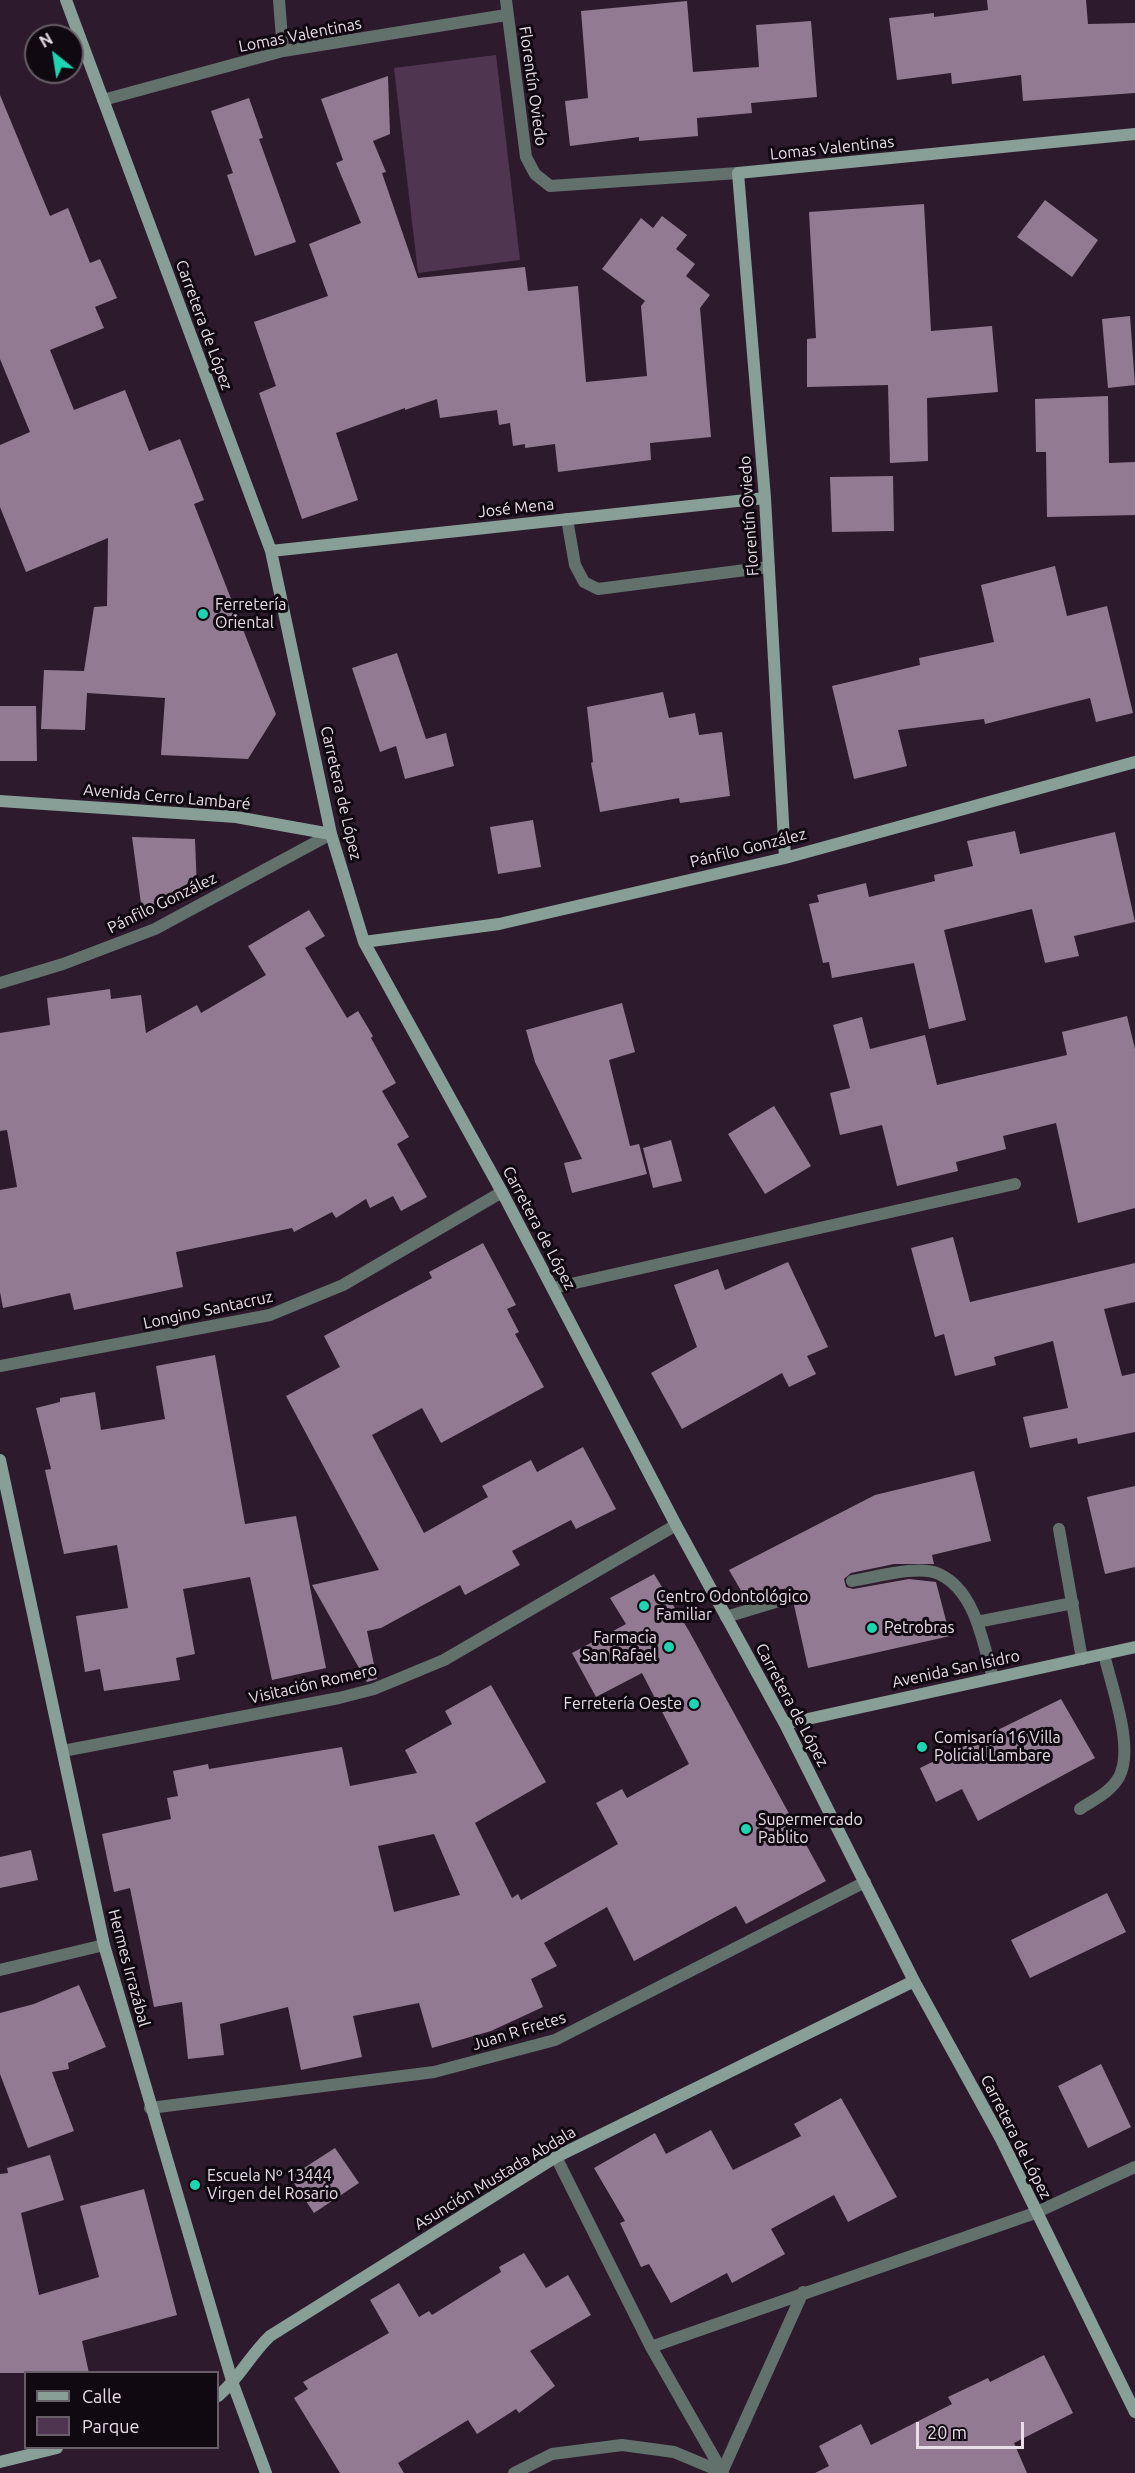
<!DOCTYPE html>
<meta charset="utf-8">
<style>
body{margin:0}
#map{position:relative;width:1135px;height:2473px;overflow:hidden;background:#2d1b2d;font-family:Ubuntu,sans-serif}
canvas{display:block}
.legend{position:absolute;left:24px;top:2371px;width:195px;height:78px;box-sizing:border-box;background:#100911;border:2px solid #675e67;margin:0;padding:8px 10px;list-style:none;font-size:18px;color:#e9dde9}
.legend li{display:flex;align-items:center;gap:12px;height:30px}
.legend b{width:30px;border:2px solid #675e67}
.north{position:absolute;left:24px;top:24px;width:60px;height:60px;box-sizing:border-box;background:#100911;border:2px solid #675e67;border-radius:50%;rotate:330deg;font-size:16px;font-weight:700;line-height:24px;text-align:center;color:#e9dde9}
.north::after{content:'';display:block;margin:auto;width:21px;height:27px;background:#1ed5b1;clip-path:polygon(50% 0,100% 100%,50% 72%,0 100%)}
.scale{position:absolute;left:916px;top:2422px;width:108px;height:27px;box-sizing:border-box;border:3px solid #e9dde9;border-top:0;padding-left:8px;font-size:18px;line-height:21px;white-space:nowrap;color:#e9dde9;-webkit-text-stroke:4px #100911;paint-order:stroke}
</style>
<div id="map">
<canvas width="1135" height="2473"></canvas>
<ul class="legend">
<li><b style="height:8px;background:#879f97"></b>Calle</li>
<li><b style="height:16px;background:#503551"></b>Parque</li>
</ul>
<div class="north">N</div>
<div class="scale">20 m</div>
</div>
<script>
const context = document.querySelector('canvas').getContext('2d');
context.lineJoin = 'round';
function fill(path, color) { context.fillStyle = color; context.fill(path, 'evenodd'); }
function stroke(path, color, width, dash) { context.strokeStyle = color; context.lineWidth = width; context.lineCap = dash ? 'butt' : 'round'; context.setLineDash(dash || []); context.stroke(path); }
function label(font, color, halo, rows, align = 'center') {
  context.font = font + ' Ubuntu,sans-serif'; context.lineWidth = 6; context.setLineDash([]); context.textBaseline = 'middle'; context.strokeStyle = halo; context.fillStyle = color; for (const [text, x, y, turn = 0] of rows) {
    context.save(); context.translate(x, y); context.rotate((+turn || 0) * Math.PI / 180); context.textAlign = isNaN(turn) ? turn : align; if (halo) context.strokeText(text, 0, 0); context.fillText(text, 0, 0); context.restore();
  }
}
const green = new Path2D(`
 M 496,55 L 520,260 L 418,273 L 394,68 Z`);
const building = new Path2D(`
 M 987,0 L 1086,0 L 1088,24 L 1135,23 L 1135,93 L 1023,101 L 1021,75 L 952,84 L 951,73 L 897,80 L 889,18 L 934,13 L 934,17 L 988,10 Z
 M 687,1 L 693,72 L 759,67 L 756,25 L 811,21 L 817,97 L 751,103 L 752,113 L 697,118 L 698,136 L 639,141 L 639,137 L 570,146 L 565,101 L 588,98 L 581,11 Z
 M 388,76 L 390,134 L 373,141 L 386,172 L 382,173 L 418,278 L 525,267 L 528,291 L 578,286 L 586,382 L 647,376 L 641,306 L 645,301 L 602,269 L 641,218 L 653,228 L 662,216 L 687,235 L 676,249 L 695,264 L 686,276 L 710,295 L 700,308 L 711,437 L 650,443 L 651,460 L 558,472 L 555,444 L 525,448 L 525,444 L 513,446 L 510,423 L 499,425 L 497,410 L 440,418 L 437,399 L 405,410 L 405,408 L 336,433 L 358,500 L 302,519 L 259,393 L 276,386 L 254,322 L 328,296 L 309,244 L 361,223 L 336,163 L 343,160 L 321,99 Z
 M 0,95 L 50,216 L 68,208 L 90,263 L 100,259 L 117,298 L 95,307 L 104,328 L 50,350 L 74,410 L 125,390 L 149,451 L 180,439 L 204,500 L 194,504 L 276,714 L 248,759 L 161,755 L 165,698 L 87,693 L 85,730 L 41,729 L 44,670 L 84,671 L 94,607 L 107,606 L 108,538 L 26,572 L 0,507 L 0,445 L 30,432 L 0,359 Z
 M 249,98 L 263,138 L 259,139 L 296,242 L 255,256 L 227,175 L 233,173 L 211,111 Z
 M 1045,200 L 1098,240 L 1072,277 L 1017,237 Z
 M 924,204 L 931,331 L 992,326 L 998,392 L 927,398 L 928,461 L 890,463 L 888,385 L 807,387 L 807,339 L 816,338 L 809,212 Z
 M 1130,316 L 1135,385 L 1108,388 L 1102,319 Z
 M 1108,396 L 1109,463 L 1135,462 L 1135,515 L 1047,517 L 1046,452 L 1036,452 L 1035,399 Z
 M 893,476 L 894,531 L 832,532 L 830,477 Z
 M 1055,566 L 1067,616 L 1107,606 L 1133,713 L 1096,722 L 1090,698 L 985,724 L 984,719 L 898,730 L 907,766 L 854,779 L 832,686 L 920,665 L 919,658 L 994,642 L 981,585 Z
 M 397,653 L 426,739 L 446,733 L 454,766 L 405,779 L 396,746 L 380,752 L 352,668 Z
 M 663,692 L 669,718 L 695,713 L 699,735 L 722,732 L 730,796 L 680,803 L 679,798 L 600,812 L 591,763 L 593,762 L 587,707 Z
 M 0,706 L 36,706 L 37,761 L 0,761 Z
 M 533,820 L 541,867 L 498,874 L 490,827 Z
 M 1015,831 L 1020,854 L 1115,832 L 1135,922 L 1074,936 L 1079,956 L 1045,963 L 1032,909 L 944,930 L 966,1020 L 929,1029 L 914,963 L 832,978 L 829,962 L 823,963 L 809,904 L 819,902 L 817,895 L 866,883 L 869,897 L 935,881 L 934,875 L 973,866 L 967,841 Z
 M 132,837 L 195,839 L 197,890 L 142,911 Z
 M 309,910 L 325,936 L 305,948 L 347,1018 L 358,1011 L 373,1036 L 371,1038 L 396,1083 L 382,1091 L 409,1137 L 397,1144 L 427,1197 L 401,1211 L 393,1196 L 370,1208 L 366,1199 L 336,1218 L 332,1212 L 294,1232 L 292,1228 L 176,1252 L 183,1287 L 74,1310 L 70,1293 L 3,1308 L 0,1292 L 0,1190 L 17,1187 L 7,1130 L 0,1131 L 0,1033 L 50,1025 L 47,998 L 110,989 L 111,999 L 141,995 L 146,1033 L 197,1005 L 201,1013 L 266,975 L 248,946 Z
 M 622,1003 L 635,1052 L 609,1060 L 630,1146 L 639,1144 L 647,1174 L 572,1193 L 564,1163 L 582,1159 L 535,1062 L 526,1030 Z
 M 1127,1016 L 1135,1049 L 1135,1208 L 1078,1223 L 1056,1123 L 1003,1136 L 1006,1149 L 956,1162 L 958,1171 L 897,1186 L 882,1125 L 840,1135 L 830,1093 L 850,1088 L 833,1025 L 862,1017 L 870,1049 L 925,1035 L 937,1085 L 1067,1055 L 1062,1032 Z
 M 774,1106 L 811,1166 L 765,1194 L 728,1134 Z
 M 671,1140 L 682,1181 L 653,1188 L 643,1148 Z
 M 953,1237 L 970,1302 L 1135,1263 L 1135,1302 L 1104,1309 L 1122,1376 L 1135,1373 L 1135,1432 L 1078,1444 L 1077,1438 L 1030,1448 L 1023,1417 L 1068,1408 L 1053,1341 L 994,1357 L 996,1365 L 955,1376 L 944,1334 L 935,1337 L 911,1248 Z
 M 483,1243 L 516,1305 L 507,1309 L 519,1332 L 515,1334 L 544,1387 L 441,1443 L 422,1408 L 372,1435 L 424,1533 L 488,1497 L 482,1486 L 531,1460 L 537,1472 L 583,1447 L 616,1509 L 576,1529 L 571,1520 L 512,1551 L 520,1565 L 465,1595 L 460,1585 L 381,1628 L 367,1631 L 377,1679 L 367,1682 L 312,1585 L 379,1570 L 286,1396 L 340,1367 L 324,1336 L 432,1278 L 429,1272 Z
 M 788,1262 L 828,1347 L 807,1356 L 816,1374 L 789,1387 L 782,1373 L 682,1429 L 651,1373 L 697,1347 L 674,1285 L 718,1269 L 725,1290 Z
 M 215,1355 L 245,1524 L 296,1516 L 326,1668 L 272,1680 L 250,1577 L 183,1589 L 195,1654 L 176,1658 L 180,1680 L 104,1691 L 100,1669 L 85,1672 L 76,1616 L 128,1608 L 117,1545 L 64,1554 L 45,1470 L 51,1469 L 36,1408 L 60,1402 L 60,1398 L 95,1392 L 101,1430 L 165,1419 L 156,1366 Z
 M 974,1471 L 991,1541 L 932,1555 L 934,1564 L 894,1564 L 851,1573 L 844,1579 L 846,1587 L 853,1589 L 909,1579 L 936,1582 L 950,1636 L 808,1668 L 794,1605 L 800,1599 L 798,1591 L 790,1588 L 743,1594 L 729,1570 L 875,1495 Z
 M 1135,1486 L 1135,1567 L 1105,1574 L 1087,1497 Z
 M 654,1574 L 689,1631 L 826,1881 L 746,1924 L 736,1906 L 634,1961 L 607,1907 L 544,1943 L 557,1966 L 531,1979 L 543,2007 L 491,2031 L 432,2048 L 419,2003 L 353,2016 L 362,2057 L 301,2070 L 288,2007 L 220,2024 L 224,2055 L 188,2059 L 182,2002 L 154,2007 L 130,1888 L 114,1892 L 102,1834 L 171,1819 L 167,1798 L 178,1796 L 173,1771 L 208,1764 L 209,1769 L 342,1747 L 350,1786 L 417,1773 L 405,1750 L 452,1724 L 445,1711 L 491,1685 L 546,1782 L 475,1823 L 512,1898 L 518,1894 L 521,1900 L 618,1844 L 596,1803 L 622,1789 L 627,1798 L 689,1764 L 642,1673 L 596,1697 L 572,1653 L 626,1624 L 610,1598 ZM 434,1834 L 460,1895 L 394,1912 L 378,1846 Z
 M 1061,1699 L 1095,1758 L 978,1821 L 962,1789 L 936,1802 L 920,1768 Z
 M 31,1850 L 38,1880 L 0,1888 L 0,1857 Z
 M 1107,1893 L 1126,1932 L 1030,1978 L 1011,1940 Z
 M 79,1985 L 106,2047 L 68,2063 L 69,2069 L 52,2072 L 74,2131 L 28,2148 L 0,2074 L 0,2013 L 34,2004 Z
 M 1101,2064 L 1131,2127 L 1088,2148 L 1058,2086 Z
 M 841,2098 L 897,2197 L 848,2222 L 834,2195 L 771,2229 L 785,2254 L 732,2283 L 727,2273 L 671,2303 L 649,2264 L 641,2267 L 620,2223 L 625,2221 L 594,2168 L 655,2133 L 666,2154 L 711,2130 L 733,2170 L 801,2136 L 794,2124 Z
 M 335,2148 L 359,2183 L 314,2213 L 290,2177 Z
 M 50,2155 L 64,2200 L 21,2213 L 39,2295 L 99,2277 L 80,2206 L 144,2189 L 177,2315 L 82,2341 L 89,2373 L 0,2373 L 0,2174 L 8,2173 L 7,2168 Z
 M 524,2253 L 546,2288 L 568,2275 L 591,2315 L 530,2351 L 555,2386 L 519,2413 L 516,2409 L 477,2434 L 468,2420 L 398,2463 L 404,2473 L 340,2473 L 294,2398 L 308,2389 L 303,2382 L 389,2333 L 370,2300 L 399,2283 L 419,2317 L 429,2311 L 432,2315 L 501,2272 L 499,2267 Z
 M 1044,2355 L 1073,2413 L 1014,2443 L 1027,2473 L 815,2473 L 829,2466 L 819,2446 L 861,2424 L 871,2445 L 952,2404 L 948,2397 L 988,2378 L 990,2382 Z`);
const lane = new Path2D(`
 M 567,519 L 575,565 L 584,582 L 598,589 L 769,567
 M 1059,1529 L 1082,1659
 M 852,1581 C 873,1578 919,1564 939,1574 C 976,1591 983,1644 993,1678
 M 726,1617 L 792,1597
 M 977,1622 L 1073,1603
 M 1080,1809 C 1093,1800 1111,1792 1119,1777 C 1135,1747 1111,1686 1104,1654`);
const street = new Path2D(`
 M 279,0 L 283,51
 M 506,0 L 526,157 L 535,174 L 550,186 L 738,173
 M 103,100 L 283,51 L 506,15
 M 0,983 L 63,964 L 155,929 L 331,834
 M 553,1288 L 1015,1184
 M 0,1366 L 270,1315 L 343,1285 L 502,1192
 M 63,1751 L 339,1698 L 374,1689 L 444,1660 L 676,1525
 M 0,1970 L 104,1945
 M 150,2108 L 434,2072 L 555,2040 L 865,1882
 M 556,2157 L 651,2347 L 723,2473
 M 651,2347 L 1035,2213 L 1135,2167
 M 514,2473 L 552,2454 L 622,2445 L 674,2452 L 722,2472 L 803,2292`);
const secondary = new Path2D(`
 M 66,0 L 271,551 L 331,834 L 364,942 L 502,1192 L 676,1525 L 785,1724 L 914,1981 L 1001,2139 L 1135,2412
 M 271,551 L 765,498
 M 0,801 L 236,817 L 331,834
 M 785,858 L 765,498 L 738,173 L 1135,134
 M 364,942 L 499,924 L 785,858 L 1135,762
 M 0,1460 L 104,1945 L 233,2384 L 266,2473
 M 785,1724 L 1135,1647
 M 218,2396 C 239,2379 250,2355 270,2336 L 556,2157 L 914,1981
 M 0,2462 L 57,2448`);
const markers = [
 [203,614,6,"#1ed5b1"],
 [644,1606,6,"#1ed5b1"],
 [872,1628,6,"#1ed5b1"],
 [669,1647,6,"#1ed5b1"],
 [694,1704,6,"#1ed5b1"],
 [922,1747,6,"#1ed5b1"],
 [746,1829,6,"#1ed5b1"],
 [195,2185,6,"#1ed5b1"]
];
const streetNames = [
 ["Lomas Valentinas",300,35,-11],
 ["Florentín Oviedo",533,86,82],
 ["Lomas Valentinas",832,148,-6],
 ["Carretera de López",204,325,70],
 ["José Mena",516,508,-6],
 ["Florentín Oviedo",749,516,-94],
 ["Carretera de López",341,793,77],
 ["Avenida Cerro Lambaré",167,797,5],
 ["Pánfilo González",748,848,-14],
 ["Pánfilo González",162,903,-26],
 ["Carretera de López",539,1228,62],
 ["Longino Santacruz",208,1310,-12],
 ["Avenida San Isidro",956,1669,-12],
 ["Visitación Romero",313,1684,-13],
 ["Carretera de López",792,1705,62],
 ["Hermes Irrazábal",129,1968,75],
 ["Juan R Fretes",519,2031,-17],
 ["Carretera de López",1016,2137,63],
 ["Asunción Mustada Abdala",495,2178,-31]
];
const poiNames = [
 ["Ferretería",215,605],
 ["Oriental",215,623],
 ["Centro Odontológico",656,1597],
 ["Familiar",656,1615],
 ["Petrobras",884,1628],
 ["Farmacia",657,1638,"right"],
 ["San Rafael",657,1656,"right"],
 ["Ferretería Oeste",682,1704,"right"],
 ["Comisaría 16 Villa",934,1738],
 ["Policial Lambare",934,1756],
 ["Supermercado",758,1820],
 ["Pablito",758,1838],
 ["Escuela Nº 13444",207,2176],
 ["Virgen del Rosario",207,2194]
];
fill(green, '#503551');
fill(building, '#927b92');
stroke(lane, '#63716d', 12);
stroke(street, '#63716d', 12);
stroke(secondary, '#879f97', 12);
for (const [x, y, r, color] of markers) { const dot = new Path2D(); dot.arc(x, y, r, 0, 2 * Math.PI); context.fillStyle = color; context.fill(dot); stroke(dot, '#100911', 2); }
label('16px', '#e9dde9', '#100911', streetNames);
label('16px', '#e9dde9', '#100911', poiNames, 'left');
</script>
